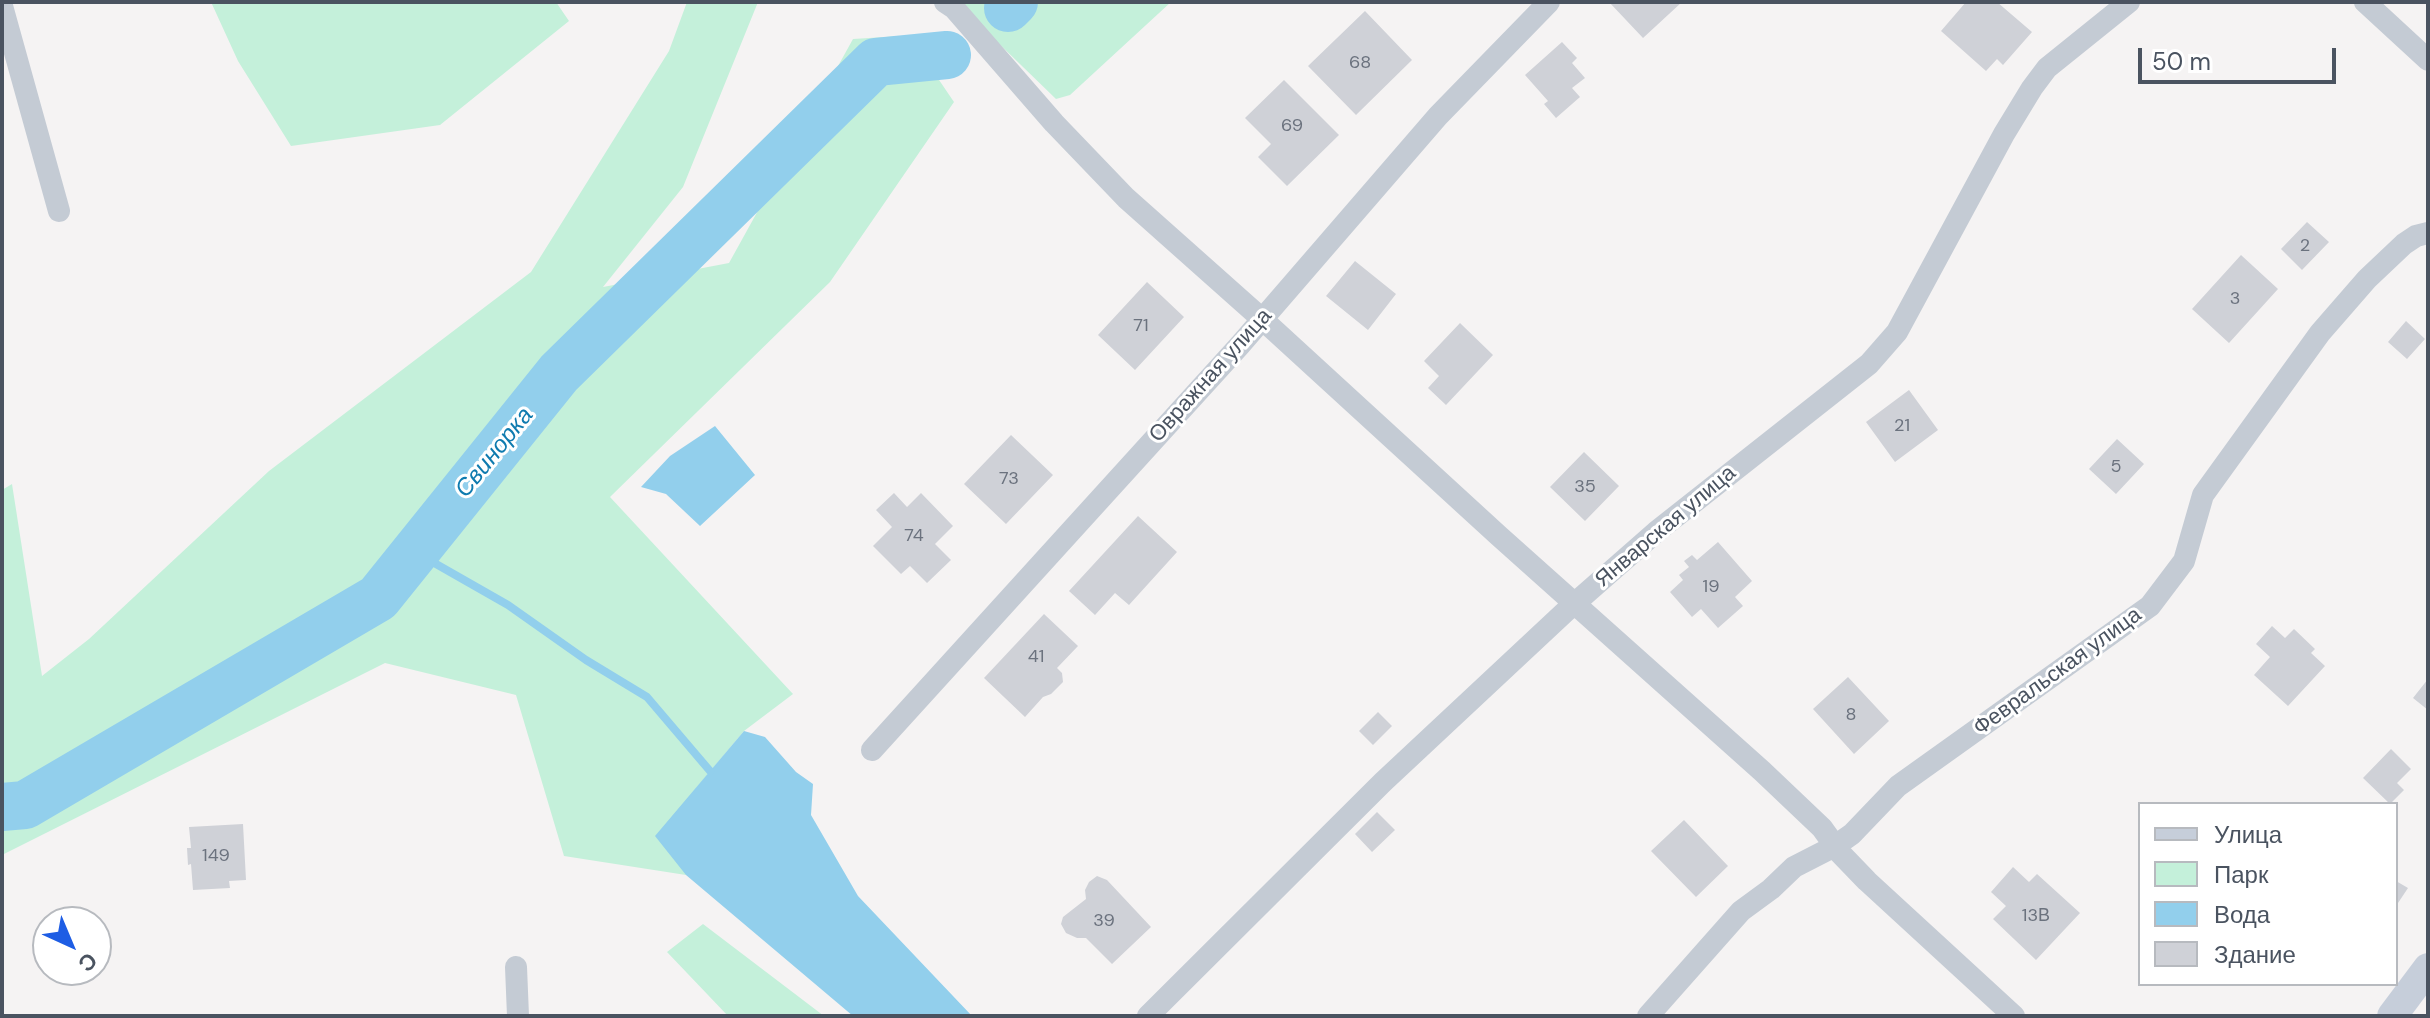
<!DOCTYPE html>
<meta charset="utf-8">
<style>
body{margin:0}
#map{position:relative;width:2430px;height:1018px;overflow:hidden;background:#f5f3f3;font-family:"DM Sans",sans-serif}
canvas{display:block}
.frame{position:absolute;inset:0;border:4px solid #4a5360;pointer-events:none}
.legend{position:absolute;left:2138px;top:802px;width:260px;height:184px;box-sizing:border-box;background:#fff;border:2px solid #b7babf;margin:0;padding:10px 14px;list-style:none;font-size:24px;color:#4a5360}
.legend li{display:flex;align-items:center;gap:16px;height:40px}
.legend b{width:40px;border:2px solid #b7babf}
.north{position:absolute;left:32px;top:906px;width:80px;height:80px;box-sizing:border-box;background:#fff;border:2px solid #b7babf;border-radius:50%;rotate:136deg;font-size:22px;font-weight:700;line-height:32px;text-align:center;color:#4a5360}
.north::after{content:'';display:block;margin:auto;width:28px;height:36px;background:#1e5de4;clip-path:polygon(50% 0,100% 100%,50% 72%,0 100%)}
.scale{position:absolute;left:2138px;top:48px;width:198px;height:36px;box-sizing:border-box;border:4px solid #4a5360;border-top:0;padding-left:10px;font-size:24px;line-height:28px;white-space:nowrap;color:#4a5360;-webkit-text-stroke:6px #fff;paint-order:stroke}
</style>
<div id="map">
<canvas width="2430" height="1018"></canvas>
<div class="frame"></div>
<ul class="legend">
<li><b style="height:10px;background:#c6ceda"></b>Улица</li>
<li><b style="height:22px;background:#c4f0da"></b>Парк</li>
<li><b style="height:22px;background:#92cfec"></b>Вода</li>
<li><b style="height:22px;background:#cfd1d7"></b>Здание</li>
</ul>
<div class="north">С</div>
<div class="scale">50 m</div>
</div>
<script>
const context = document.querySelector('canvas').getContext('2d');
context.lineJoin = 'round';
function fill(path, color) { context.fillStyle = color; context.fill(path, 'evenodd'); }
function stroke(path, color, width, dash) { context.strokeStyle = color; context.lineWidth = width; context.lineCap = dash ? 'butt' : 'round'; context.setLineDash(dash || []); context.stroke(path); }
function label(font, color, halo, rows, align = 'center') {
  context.font = font + ' "DM Sans",sans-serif'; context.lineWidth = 6; context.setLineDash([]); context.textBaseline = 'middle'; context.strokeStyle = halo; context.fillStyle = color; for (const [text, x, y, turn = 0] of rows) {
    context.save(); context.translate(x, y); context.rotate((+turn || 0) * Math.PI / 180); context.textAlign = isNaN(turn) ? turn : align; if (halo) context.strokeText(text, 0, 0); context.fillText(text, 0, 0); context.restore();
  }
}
const green = new Path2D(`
 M 211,2 L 556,2 L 569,21 L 440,125 L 291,146 L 238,61 Z
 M 687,2 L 758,2 L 683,187 L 603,287 L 729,263 L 853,39 L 901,36 L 937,77 L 954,102 L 830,282 L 610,497 L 793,694 L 744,731 L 689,797 L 686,875 L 564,856 L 516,695 L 385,663 L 2,855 L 2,490 L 12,484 L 42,676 L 89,639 L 269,471 L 531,272 L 669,51 Z
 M 956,2 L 1171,2 L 1070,95 L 1056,99 Z
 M 703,924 L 824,1016 L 728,1016 L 667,952 Z`);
const water = new Path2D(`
 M 715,426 L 755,475 L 700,526 L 666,494 L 641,487 L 670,456 Z
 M 744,731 L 765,737 L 796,772 L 813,784 L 811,815 L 858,896 L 972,1016 L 853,1016 L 686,875 L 655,836 Z`);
const stream = new Path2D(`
 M 415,552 L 508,605 L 586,660 L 647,697 L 710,771`);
const river = new Path2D(`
 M 1008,8 L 1014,2
 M 2,807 L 25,805 L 378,598 L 559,373 L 876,62 L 947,55`);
const building = new Path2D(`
 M 1609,2 L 1682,2 L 1643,38 Z
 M 1966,2 L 1997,2 L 2032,32 L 2003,65 L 1997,59 L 1986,71 L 1941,31 Z
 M 1365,11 L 1412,60 L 1356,115 L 1308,66 Z
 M 1562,42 L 1577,58 L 1572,63 L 1585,78 L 1572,88 L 1580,97 L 1556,118 L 1544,104 L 1548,101 L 1525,75 Z
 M 1284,80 L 1339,135 L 1287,186 L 1258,157 L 1271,144 L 1245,118 Z
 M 2307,222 L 2329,242 L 2302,270 L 2281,249 Z
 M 2241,255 L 2278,289 L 2229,343 L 2192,309 Z
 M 1355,261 L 1396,294 L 1368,330 L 1326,296 Z
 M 1147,282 L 1184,317 L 1135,370 L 1098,335 Z
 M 2406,321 L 2425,339 L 2407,359 L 2388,342 Z
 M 1460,323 L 1493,355 L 1446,405 L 1428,388 L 1439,376 L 1424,361 Z
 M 1909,390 L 1938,430 L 1895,462 L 1866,422 Z
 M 1011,435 L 1053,475 L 1006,524 L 964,484 Z
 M 2117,439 L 2144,464 L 2116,494 L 2089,469 Z
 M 1584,452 L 1619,486 L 1585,521 L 1550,487 Z
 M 894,493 L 907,507 L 921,493 L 953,526 L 935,544 L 951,560 L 927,583 L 910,566 L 901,574 L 873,546 L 892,527 L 876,510 Z
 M 1138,516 L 1177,552 L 1129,605 L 1115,593 L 1095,615 L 1069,591 Z
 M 1718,542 L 1752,581 L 1735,597 L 1743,606 L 1718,628 L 1701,609 L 1692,617 L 1670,592 L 1683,580 L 1679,575 L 1689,567 L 1684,561 L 1692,555 L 1697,560 Z
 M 1044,614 L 1078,646 L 1057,668 L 1062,673 L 1063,682 L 1051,694 L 1043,697 L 1025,717 L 984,678 Z
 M 2272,626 L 2285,638 L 2294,629 L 2315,649 L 2311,653 L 2325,666 L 2288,706 L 2254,675 L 2270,657 L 2256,644 Z
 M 1848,677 L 1889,721 L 1854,754 L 1813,709 Z
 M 2428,679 L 2428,710 L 2413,698 Z
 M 1378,712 L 1392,726 L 1373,745 L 1359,731 Z
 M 2391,749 L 2411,769 L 2397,783 L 2404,790 L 2390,804 L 2363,778 Z
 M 1377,812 L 1395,830 L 1372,852 L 1355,834 Z
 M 1684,820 L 1728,866 L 1696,897 L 1651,851 Z
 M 243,824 L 246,880 L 229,881 L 230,888 L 193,890 L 191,864 L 188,865 L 187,848 L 191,848 L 189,827 Z
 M 2013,867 L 2029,882 L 2037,874 L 2080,913 L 2036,960 L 1993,919 L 2006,906 L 1991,892 Z
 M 1097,876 L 1107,880 L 1151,927 L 1112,964 L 1086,938 L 1077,938 L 1066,933 L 1061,924 L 1063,917 L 1086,899 L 1085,890 L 1089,882 Z
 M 2396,881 L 2408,888 L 2396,906 Z`);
const minor = new Path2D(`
 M 945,2 L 954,8 L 1054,123 L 1126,198 L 1262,319 L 1499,536 L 1762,771 L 1822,828 L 1840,853 L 1867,881 L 2014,1016
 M 2365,2 L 2428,60
 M 2,6 L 59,211
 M 872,750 L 1240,345 L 1438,116 L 1549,2
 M 516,967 L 518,1016
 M 1148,1016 L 1383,782 L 1566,611 L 1656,532 L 1869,364 L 1897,332 L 2004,134 L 2032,88 L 2047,68 L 2129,2
 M 1648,1016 L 1741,911 L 1771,889 L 1794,867 L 1835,846 L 1852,834 L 1898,786 L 2150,606 L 2184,561 L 2203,495 L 2320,333 L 2367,279 L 2404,244 L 2416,236 L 2428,233`);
const secondary = new Path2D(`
 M 2392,1016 L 2428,968`);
const numberNames = [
 ["68",1360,63],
 ["69",1292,126],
 ["2",2305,246],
 ["3",2235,299],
 ["71",1141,326],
 ["21",1902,426],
 ["5",2116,467],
 ["73",1009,479],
 ["35",1585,487],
 ["74",914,536],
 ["19",1711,587],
 ["41",1036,657],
 ["8",1851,715],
 ["149",216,856],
 ["13В",2036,916],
 ["39",1104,921]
];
const streetNames = [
 ["Овражная улица",1211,376,-48],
 ["Январская улица",1666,527,-40],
 ["Февральская улица",2058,672,-36]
];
const waterNames = [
 ["Свинорка",495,453,-51]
];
fill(green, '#c4f0da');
fill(water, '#92cfec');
stroke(stream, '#92cfec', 8);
stroke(river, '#92cfec', 48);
fill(building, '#cfd1d7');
stroke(minor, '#c4cbd4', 22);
stroke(secondary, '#c6ceda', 30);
label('18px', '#6b727e', null, numberNames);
label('22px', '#4a5360', '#fff', streetNames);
label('italic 24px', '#0f7baf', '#fff', waterNames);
</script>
